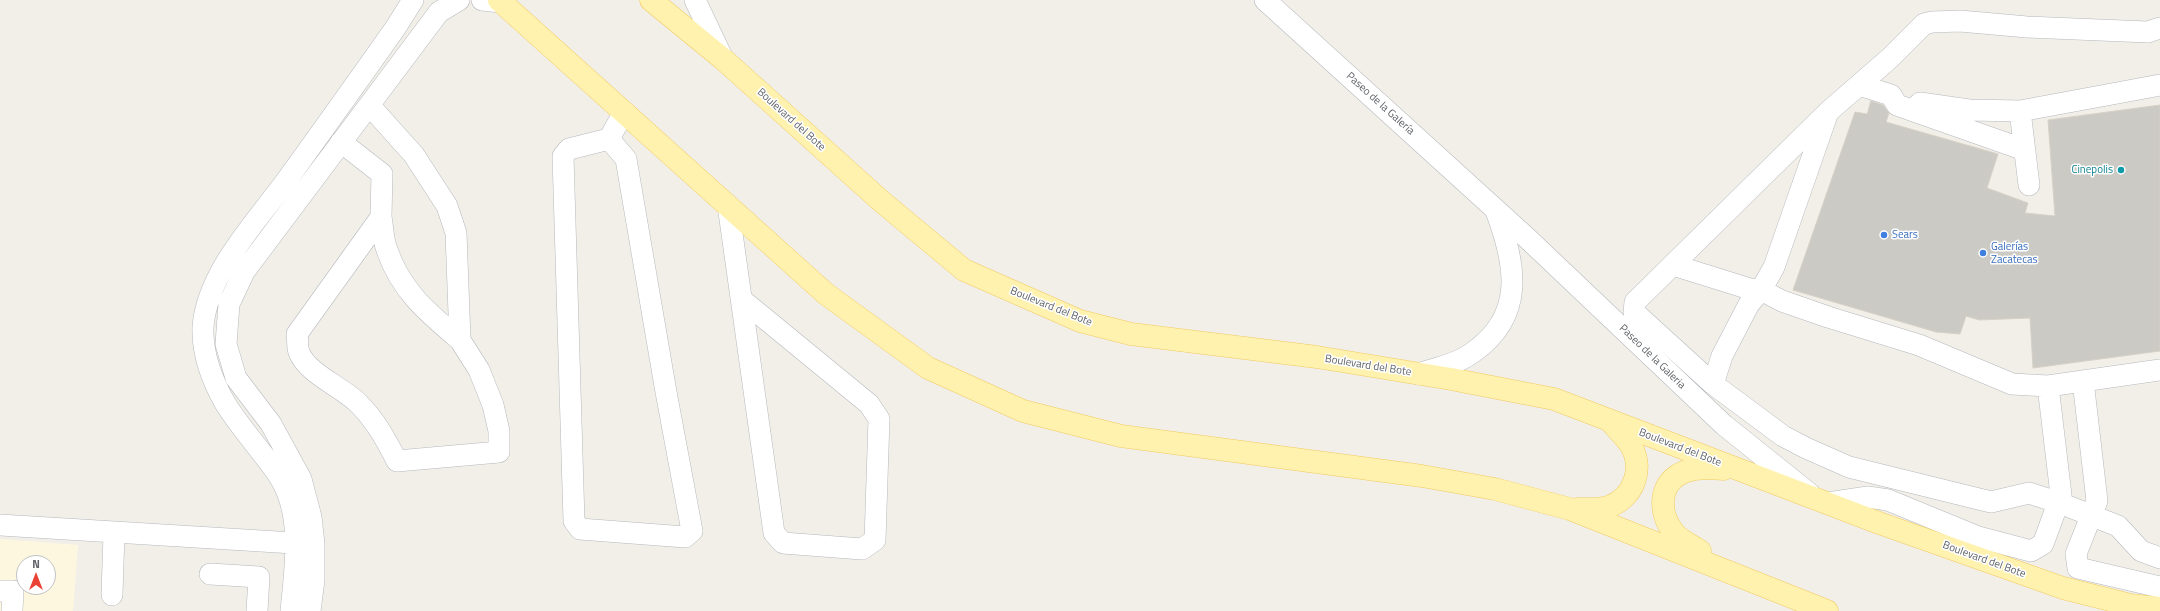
<!DOCTYPE html>
<meta charset="utf-8">
<style>
body{margin:0}
#map{position:relative;width:2160px;height:611px;overflow:hidden;background:#f1efe8;font-family:"Titillium Web",sans-serif}
canvas{display:block}
.north{position:absolute;left:16px;top:555px;width:40px;height:40px;box-sizing:border-box;background:#fff;border:1px solid #bfc1c3;border-radius:50%;rotate:0deg;font-size:11px;font-weight:700;line-height:16px;text-align:center;color:#5f6368}
.north::after{content:'';display:block;margin:auto;width:14px;height:18px;background:#ea4335;clip-path:polygon(50% 0,100% 100%,50% 72%,0 100%)}
</style>
<div id="map">
<canvas width="2160" height="611"></canvas>
<div class="north">N</div>
</div>
<script>
const context = document.querySelector('canvas').getContext('2d');
context.lineJoin = 'round';
function fill(path, color) { context.fillStyle = color; context.fill(path, 'evenodd'); }
function stroke(path, color, width, dash) { context.strokeStyle = color; context.lineWidth = width; context.lineCap = dash ? 'butt' : 'round'; context.setLineDash(dash || []); context.stroke(path); }
function label(font, color, halo, rows, align = 'center') {
  context.font = font + ' "Titillium Web",sans-serif'; context.lineWidth = 3; context.setLineDash([]); context.textBaseline = 'middle'; context.strokeStyle = halo; context.fillStyle = color; for (const [text, x, y, turn = 0] of rows) {
    context.save(); context.translate(x, y); context.rotate((+turn || 0) * Math.PI / 180); context.textAlign = isNaN(turn) ? turn : align; if (halo) context.strokeText(text, 0, 0); context.fillText(text, 0, 0); context.restore();
  }
}
const commercial = new Path2D(`
 M 0,539 L 78,545 L 73,611 L 0,611 ZM 24,563 L 48,563 L 48,587 L 24,587 Z`);
const building = new Path2D(`
 M 1871,101 L 1883,105 L 1889,113 L 1886,122 L 1998,154 L 1987,188 L 2028,203 L 2025,213 L 2055,216 L 2048,120 L 2160,105 L 2160,351 L 2033,368 L 2030,318 L 1979,320 L 1966,316 L 1960,334 L 1936,332 L 1793,290 L 1855,112 L 1867,114 Z`);
const minor = new Path2D(`
 M 482,0 L 501,2
 M 695,0 L 723,59
 M 1265,0 L 1527,238 L 1724,425 L 1810,494
 M 1859,85 L 1890,58 L 1924,24 L 1932,22 L 1960,21 L 2027,27 L 2148,32 L 2160,28
 M 1920,103 L 1969,110 L 2020,111
 M 1828,112 L 1635,302 L 1634,312 L 1713,384 L 1783,436 L 1806,448 L 1849,467 L 1991,502 L 2029,493 L 2060,503 L 2118,526 L 2141,551 L 2160,558
 M 609,139 L 626,159 L 666,392 L 692,531 L 685,537 L 580,529 L 574,521 L 563,156 L 569,149 L 609,139 L 624,112
 M 341,142 L 382,174 L 381,217 L 297,334 C 298,339 297,347 299,352 C 307,374 343,387 359,404 C 376,421 386,440 397,461 L 499,452 L 499,431 L 493,405 L 479,370 L 460,340 L 456,233 L 447,206 L 414,155 L 370,106
 M 2029,185 L 2020,111 L 2160,85
 M 728,205 L 774,533 L 783,543 L 862,549 L 875,540 L 879,419 L 869,404 L 741,299
 M 381,217 C 383,228 383,240 387,250 C 401,291 428,313 460,340
 M 1673,265 L 1750,289 L 1761,290 L 1782,301 L 1828,317 L 1919,345 L 2012,384 L 2048,386 L 2160,370
 M 1418,374 C 1436,368 1457,364 1472,353 C 1526,316 1516,264 1496,211
 M 2083,381 L 2097,501 L 2076,554 L 2078,568 L 2160,587
 M 1713,384 L 1722,356 L 1749,304 L 1761,290 L 1774,267 L 1828,112 L 1859,85 L 1891,95 L 1897,105 L 2025,150
 M 1828,503 L 1868,497 L 1888,500 L 1978,537 L 2031,551 L 2043,544 L 2061,495 L 2048,386
 M 0,525 L 310,544
 M 210,574 L 259,577 L 257,611
 M 0,591 L 13,591 L 12,611
 M 112,595 L 114,533
 M 291,611 C 295,568 304,515 279,476 C 262,451 241,429 225,403 C 212,380 202,354 203,327 C 207,272 258,220 289,177 C 325,127 361,77 396,27 L 413,0
 M 310,611 L 314,580 L 314,544 L 311,517 L 301,479 L 271,424 L 236,378 L 226,344 L 229,304 L 244,272 L 439,12 L 459,0`);
const major = new Path2D(`
 M 499,0 L 826,294 L 928,368 L 1023,411 L 1121,436 L 1422,476 L 1495,489 L 1570,509 L 1827,611
 M 651,0 L 723,59 L 881,201 L 964,270 L 1080,321 L 1131,334 L 1317,357 L 1451,379 L 1554,399 L 1879,523 L 2063,588 L 2130,605 L 2160,608
 M 1577,509 C 1587,509 1598,510 1608,507 C 1634,498 1645,468 1630,444 C 1625,437 1618,430 1612,423
 M 1700,551 C 1693,546 1681,541 1675,534 C 1657,513 1658,480 1687,471 C 1698,467 1712,468 1724,469`);
const markers = [
 [2121,170,4,"#0f9aa8"],
 [1884,235,4,"#3f7fe0"],
 [1983,253,4,"#3f7fe0"]
];
const streetNames = [
 ["Paseo de la Galería",1380,104,42],
 ["Boulevard del Bote",791,120,42],
 ["Boulevard del Bote",1051,307,22],
 ["Paseo de la Galeria",1652,357,44],
 ["Boulevard del Bote",1368,366,9],
 ["Boulevard del Bote",1680,448,21],
 ["Boulevard del Bote",1984,560,20]
];
const cultureNames = [
 ["Cinepolis",2113,170]
];
const shopNames = [
 ["Sears",1892,235],
 ["Galerías",1991,247],
 ["Zacatecas",1991,260]
];
fill(commercial, '#fef7e0');
fill(building, '#cccac5');
stroke(building, '#d6d1c6', 1);
stroke(minor, '#b5b8bc', 22);
stroke(major, '#f2c960', 23);
stroke(minor, '#fff', 21);
stroke(major, '#fff2af', 22);
for (const [x, y, r, color] of markers) { const dot = new Path2D(); dot.arc(x, y, r, 0, 2 * Math.PI); context.fillStyle = color; context.fill(dot); stroke(dot, '#fff', 1.5); }
label('11px', '#5f6368', '#fff', streetNames);
label('11px', '#0d838f', '#fff', cultureNames, 'right');
label('11px', '#366cbe', '#fff', shopNames, 'left');
</script>
